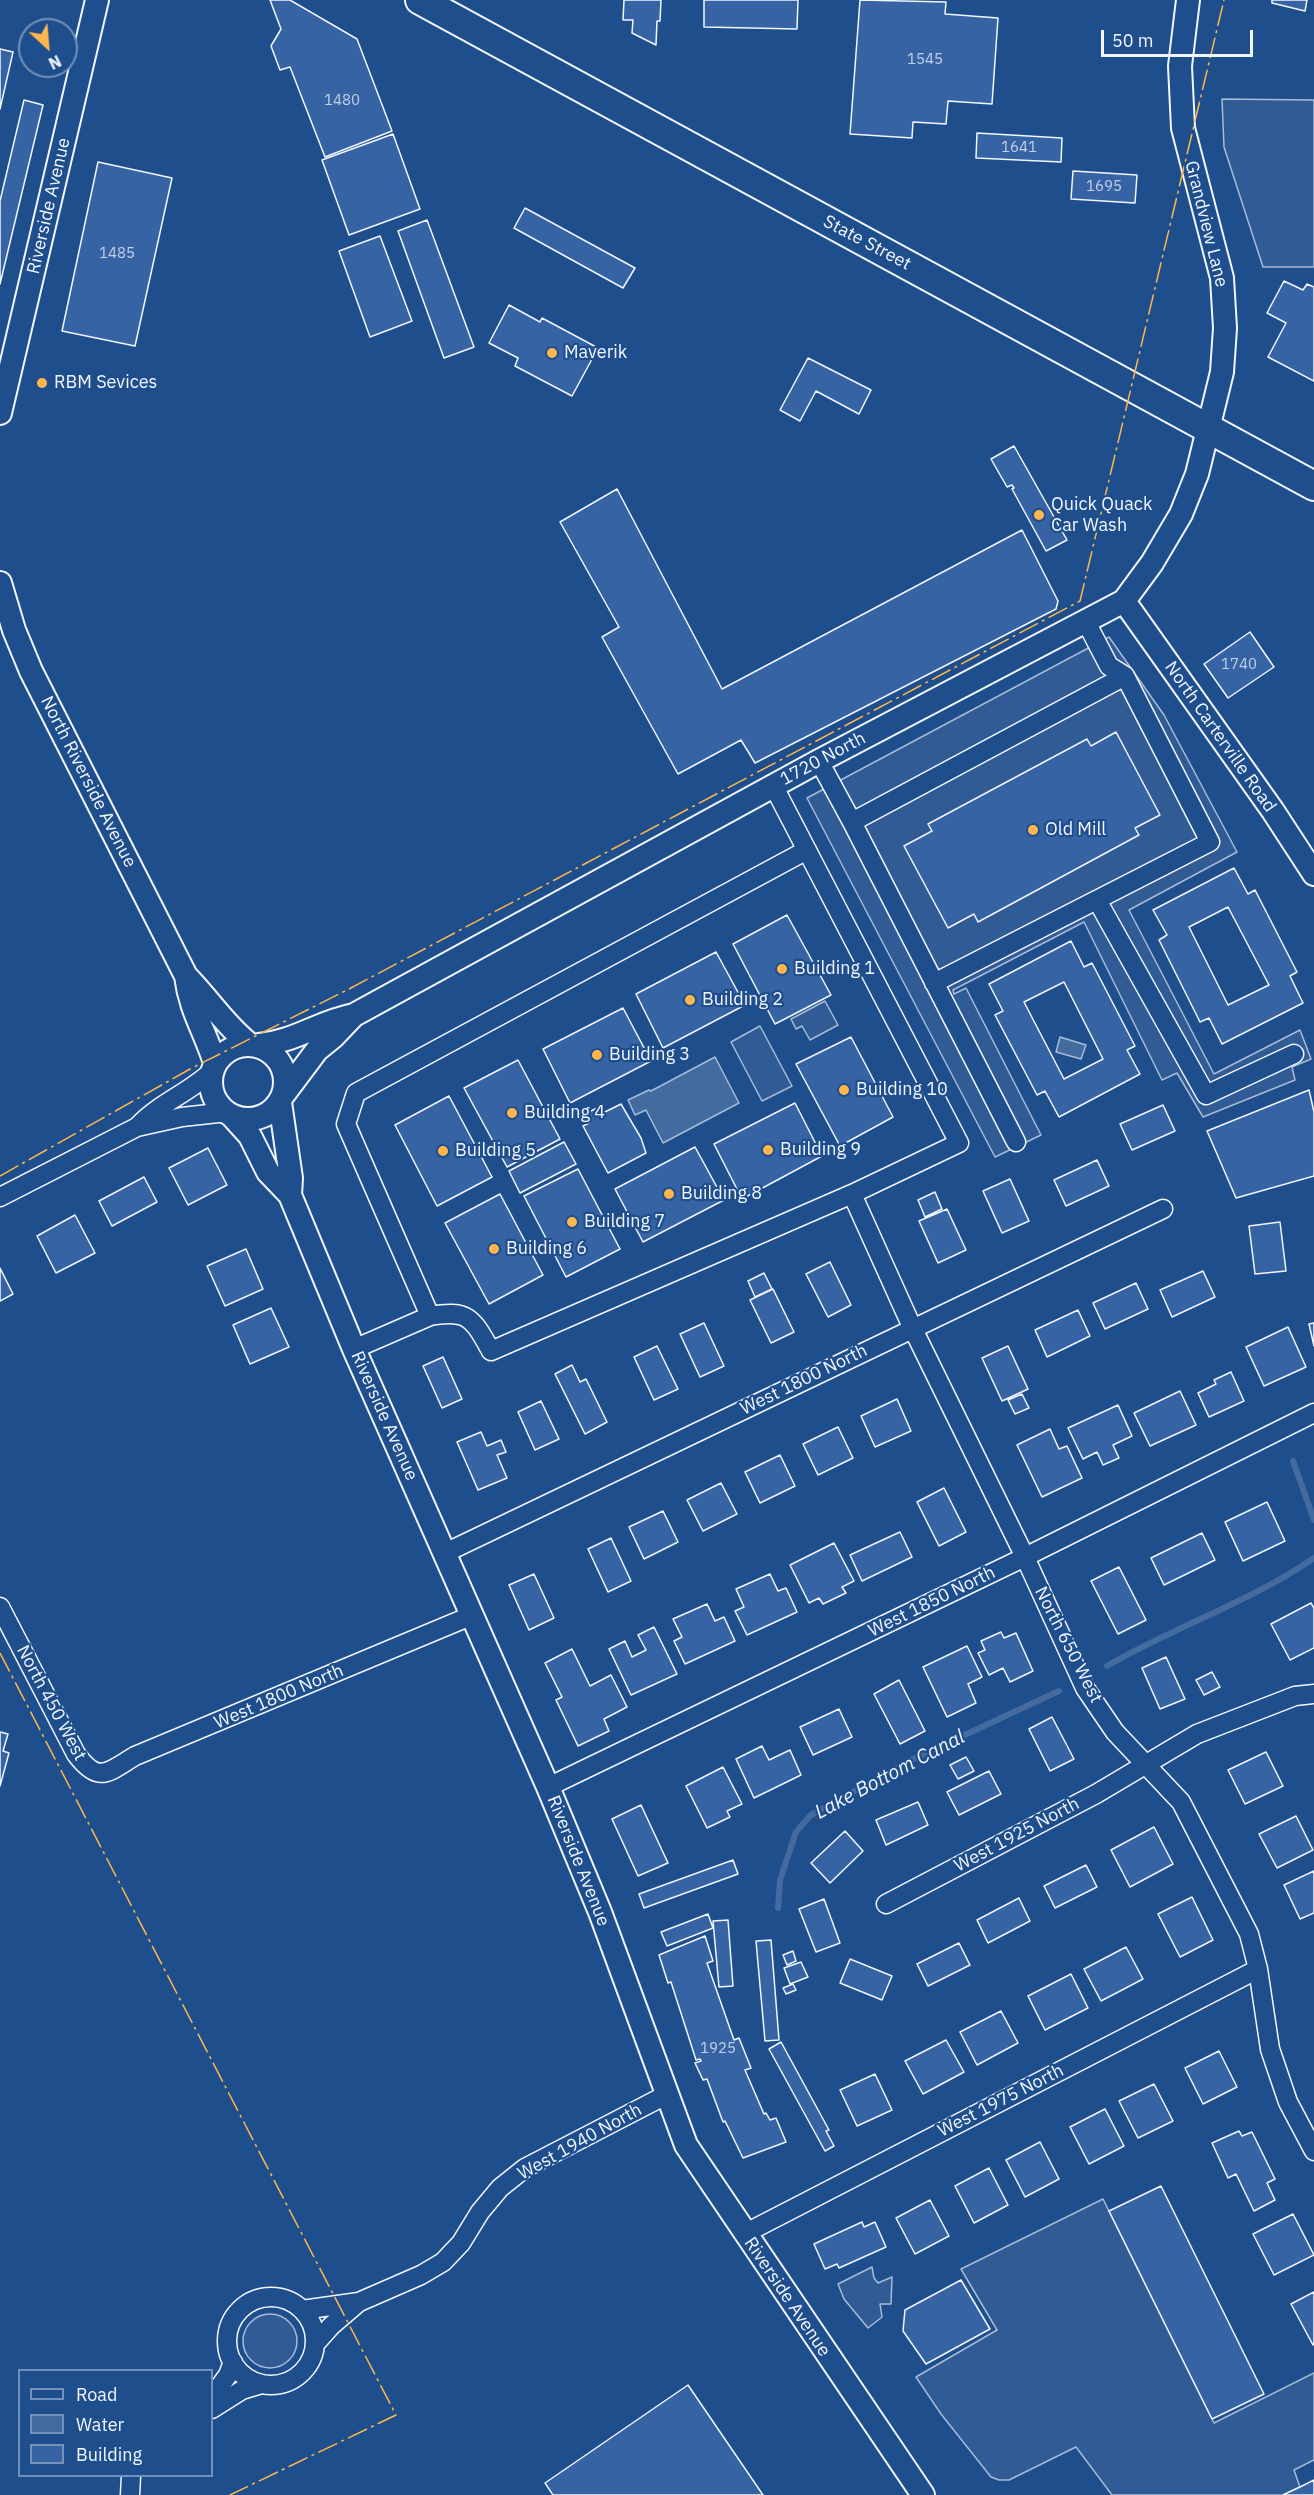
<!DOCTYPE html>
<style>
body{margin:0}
#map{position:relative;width:1314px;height:2495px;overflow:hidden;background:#1f4e8c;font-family:"IBM Plex Sans",sans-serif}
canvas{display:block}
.legend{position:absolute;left:18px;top:2369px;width:195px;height:108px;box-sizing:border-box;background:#1f4e8c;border:2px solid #7391ba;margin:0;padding:8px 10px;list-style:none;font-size:18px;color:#f2f6ff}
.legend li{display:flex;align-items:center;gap:12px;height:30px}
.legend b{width:30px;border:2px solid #7391ba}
.north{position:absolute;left:18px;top:18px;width:60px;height:60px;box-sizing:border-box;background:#1f4e8c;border:2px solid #7391ba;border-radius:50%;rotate:154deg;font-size:16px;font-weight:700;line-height:24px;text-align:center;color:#f2f6ff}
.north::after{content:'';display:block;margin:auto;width:21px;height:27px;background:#ffb74d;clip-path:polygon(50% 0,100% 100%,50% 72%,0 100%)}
.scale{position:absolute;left:1101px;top:30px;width:152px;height:27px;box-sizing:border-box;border:3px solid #f2f6ff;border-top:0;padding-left:8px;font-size:18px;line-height:21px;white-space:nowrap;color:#f2f6ff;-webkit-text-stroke:4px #1f4e8c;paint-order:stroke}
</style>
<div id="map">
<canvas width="1314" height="2495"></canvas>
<ul class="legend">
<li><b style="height:8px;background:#1f4e8c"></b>Road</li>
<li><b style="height:16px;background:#446ba0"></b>Water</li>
<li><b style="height:16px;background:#3563a3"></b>Building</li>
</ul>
<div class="north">N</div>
<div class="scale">50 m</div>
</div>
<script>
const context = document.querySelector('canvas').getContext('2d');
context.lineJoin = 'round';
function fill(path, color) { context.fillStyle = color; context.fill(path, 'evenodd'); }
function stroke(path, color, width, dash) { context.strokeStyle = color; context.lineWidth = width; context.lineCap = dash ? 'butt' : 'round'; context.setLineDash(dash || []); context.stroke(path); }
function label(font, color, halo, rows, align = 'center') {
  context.font = font + ' "IBM Plex Sans",sans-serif'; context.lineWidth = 4.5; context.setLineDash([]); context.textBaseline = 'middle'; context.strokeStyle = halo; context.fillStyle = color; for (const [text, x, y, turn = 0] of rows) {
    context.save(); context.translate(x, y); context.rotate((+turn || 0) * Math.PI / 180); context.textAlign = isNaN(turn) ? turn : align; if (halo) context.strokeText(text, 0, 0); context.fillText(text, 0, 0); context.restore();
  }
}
const built = new Path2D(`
 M 1222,99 L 1314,100 L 1314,267 L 1263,267 L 1224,147 Z
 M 1109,637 L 1164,715 L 1237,852 L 1129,910 L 1214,1074 L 1300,1030 L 1311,1059 L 1292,1067 L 1295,1080 L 1203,1117 L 1177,1073 L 1162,1080 L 1084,922 L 953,990 L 954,994 L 966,988 L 1041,1135 L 995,1157 L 807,798 Z
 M 825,1001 L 838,1025 L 810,1040 L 802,1026 L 796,1029 L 791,1019 Z
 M 760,1026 L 792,1086 L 762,1101 L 731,1042 Z
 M 1103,2199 L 1214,2423 L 1314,2373 L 1314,2460 L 1294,2470 L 1300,2487 L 1283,2495 L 1112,2495 L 1076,2447 L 1009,2480 L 999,2480 L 991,2477 L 941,2414 L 916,2377 L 997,2330 L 961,2269 Z
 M 872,2267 L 874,2278 L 878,2283 L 892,2277 L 891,2304 L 880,2304 L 882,2317 L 868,2328 L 844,2299 L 838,2284 Z
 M243 2341a27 27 0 1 1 54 0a27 27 0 1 1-54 0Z`);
const water = new Path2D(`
 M 1060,1037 L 1086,1045 L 1081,1059 L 1056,1052 Z
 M 715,1057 L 739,1103 L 663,1143 L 646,1110 L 635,1115 L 628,1100 L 649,1090 L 651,1091 Z`);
const stream = new Path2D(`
 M 1293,1461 L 1314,1520
 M 1107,1666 C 1174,1627 1250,1602 1314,1558
 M 778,1908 L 780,1880 L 796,1832 L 811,1815 L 909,1761 L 1059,1691`);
const building = new Path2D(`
 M 270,0 L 290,0 L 357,39 L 392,131 L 325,157 L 290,67 L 280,70 L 271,46 L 281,29 Z
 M 624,0 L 661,0 L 660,21 L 657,21 L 656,45 L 632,33 L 633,20 L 623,20 Z
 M 704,0 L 798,0 L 797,29 L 704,27 Z
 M 860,0 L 946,2 L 945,14 L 998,18 L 992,104 L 948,101 L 946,124 L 913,122 L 912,138 L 850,134 Z
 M 1272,0 L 1307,0 L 1305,11 L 1272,3 Z
 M 0,49 L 13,52 L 0,109 Z
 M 24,100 L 43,105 L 0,284 L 0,201 Z
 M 977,133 L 1062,138 L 1061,162 L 976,158 Z
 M 393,134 L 420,209 L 349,235 L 322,160 Z
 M 98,162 L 172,178 L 135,346 L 62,331 Z
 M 1073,171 L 1137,175 L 1135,203 L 1071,199 Z
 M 525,208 L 635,268 L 623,288 L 514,228 Z
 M 427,220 L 474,347 L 444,358 L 398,231 Z
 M 380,236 L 412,321 L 370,337 L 339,251 Z
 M 1284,281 L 1303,290 L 1307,284 L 1314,287 L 1314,381 L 1268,357 L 1286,323 L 1267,313 Z
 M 509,305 L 540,322 L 542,318 L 598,348 L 572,396 L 515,366 L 518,358 L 489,343 Z
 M 808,358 L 871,390 L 859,414 L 816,391 L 800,421 L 780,410 Z
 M 1014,446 L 1067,540 L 1046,551 L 1012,489 L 1014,488 L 1012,485 L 1007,487 L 991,459 Z
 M 617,489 L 722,689 L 1022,530 L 1058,601 L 1056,609 L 755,763 L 741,740 L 678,774 L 602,637 L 619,627 L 560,522 Z
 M 1250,632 L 1274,667 L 1228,698 L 1204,664 Z
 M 1116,732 L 1160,815 L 1135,828 L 1139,835 L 978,922 L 974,914 L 948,928 L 904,846 L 932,831 L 928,824 L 1087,739 L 1091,746 Z
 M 1234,868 L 1248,894 L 1255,890 L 1297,972 L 1290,976 L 1303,1003 L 1222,1044 L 1209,1018 L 1200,1022 L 1159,940 L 1167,935 L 1153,910 ZM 1228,907 L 1269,985 L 1228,1005 L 1189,927 Z
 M 787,915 L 831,995 L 775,1024 L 733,944 Z
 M 1071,941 L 1084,967 L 1092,963 L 1135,1046 L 1127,1050 L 1140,1074 L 1059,1117 L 1045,1091 L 1037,1095 L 995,1015 L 1003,1011 L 989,984 ZM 1064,982 L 1103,1059 L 1064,1079 L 1024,1002 Z
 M 716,952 L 745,1005 L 663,1048 L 636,994 Z
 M 623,1008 L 651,1061 L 570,1103 L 543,1049 Z
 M 851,1037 L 893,1117 L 840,1146 L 796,1064 Z
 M 518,1060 L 560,1139 L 507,1167 L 464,1088 Z
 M 1309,1090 L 1314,1112 L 1314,1176 L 1236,1198 L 1207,1131 Z
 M 449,1096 L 492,1177 L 437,1206 L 395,1125 Z
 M 795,1103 L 822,1156 L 742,1199 L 714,1144 Z
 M 621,1104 L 641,1138 L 646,1153 L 608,1173 L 583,1126 L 589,1123 L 585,1114 L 599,1107 L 603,1113 Z
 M 1163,1105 L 1175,1131 L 1132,1150 L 1120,1124 Z
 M 564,1142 L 576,1164 L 520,1193 L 509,1171 Z
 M 695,1147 L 724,1200 L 643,1242 L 615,1189 Z
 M 208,1148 L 227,1185 L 188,1205 L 169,1168 Z
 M 1097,1160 L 1109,1186 L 1066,1206 L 1054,1180 Z
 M 578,1169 L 620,1249 L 566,1277 L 524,1196 Z
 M 144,1177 L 157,1202 L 112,1226 L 99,1201 Z
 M 1010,1179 L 1029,1221 L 1002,1233 L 983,1191 Z
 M 935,1192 L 942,1209 L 925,1217 L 918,1200 Z
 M 500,1194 L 543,1275 L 489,1304 L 445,1223 Z
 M 947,1209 L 966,1250 L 938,1263 L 919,1221 Z
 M 75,1215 L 95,1253 L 56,1273 L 37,1236 Z
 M 1280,1222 L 1286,1271 L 1255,1274 L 1249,1226 Z
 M 246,1249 L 263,1289 L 225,1306 L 207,1266 Z
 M 830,1262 L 851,1305 L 828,1317 L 806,1274 Z
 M 0,1268 L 13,1294 L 0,1301 Z
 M 1203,1271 L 1215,1297 L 1172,1317 L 1160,1290 Z
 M 764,1273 L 772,1289 L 755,1297 L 748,1281 Z
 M 1136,1283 L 1148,1309 L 1105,1329 L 1093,1303 Z
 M 773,1289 L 794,1332 L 771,1343 L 750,1300 Z
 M 271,1308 L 289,1347 L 250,1364 L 233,1325 Z
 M 1078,1310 L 1090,1336 L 1047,1357 L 1035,1330 Z
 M 704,1323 L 724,1366 L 700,1377 L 680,1334 Z
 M 1314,1323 L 1314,1346 L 1309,1324 Z
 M 1288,1327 L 1306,1367 L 1264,1386 L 1246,1347 Z
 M 657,1346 L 678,1389 L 654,1400 L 634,1357 Z
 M 1008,1346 L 1028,1389 L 1002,1401 L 982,1358 Z
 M 443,1357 L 462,1399 L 442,1408 L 423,1366 Z
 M 572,1365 L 580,1382 L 586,1379 L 607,1422 L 585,1434 L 555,1374 Z
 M 1231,1372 L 1244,1401 L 1209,1417 L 1198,1393 L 1216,1384 L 1214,1380 Z
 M 1180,1391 L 1196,1425 L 1150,1446 L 1134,1413 Z
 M 1022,1394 L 1029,1408 L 1015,1414 L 1008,1400 Z
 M 897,1399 L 911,1431 L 875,1447 L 861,1416 Z
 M 541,1401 L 559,1439 L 535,1450 L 518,1412 Z
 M 1118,1405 L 1132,1436 L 1113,1445 L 1119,1458 L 1103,1465 L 1097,1452 L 1083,1459 L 1068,1428 Z
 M 838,1427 L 853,1458 L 818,1475 L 803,1444 Z
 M 1050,1429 L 1059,1449 L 1067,1446 L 1082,1478 L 1042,1497 L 1017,1445 Z
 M 481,1432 L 487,1446 L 501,1440 L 506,1452 L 497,1455 L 507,1478 L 478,1490 L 457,1442 Z
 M 780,1455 L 795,1486 L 760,1503 L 745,1472 Z
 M 721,1483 L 737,1514 L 703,1531 L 687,1500 Z
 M 944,1488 L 966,1532 L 939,1546 L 917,1502 Z
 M 1267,1502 L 1285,1541 L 1243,1561 L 1225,1522 Z
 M 663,1511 L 678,1542 L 644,1559 L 629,1527 Z
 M 900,1532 L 912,1557 L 862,1581 L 850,1555 Z
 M 1202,1533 L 1215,1560 L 1164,1585 L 1151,1558 Z
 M 611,1538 L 631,1581 L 608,1592 L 588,1549 Z
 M 834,1543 L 854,1581 L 842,1587 L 846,1593 L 823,1604 L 819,1598 L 809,1603 L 790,1565 Z
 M 1119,1567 L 1146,1620 L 1118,1634 L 1091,1581 Z
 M 534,1574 L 554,1618 L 529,1630 L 509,1585 Z
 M 770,1574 L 778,1591 L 786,1588 L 797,1612 L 747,1635 L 735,1611 L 744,1607 L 736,1589 Z
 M 1311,1603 L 1314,1608 L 1314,1648 L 1290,1660 L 1271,1624 Z
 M 707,1604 L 715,1621 L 724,1617 L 735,1641 L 685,1664 L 674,1641 L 682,1637 L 673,1619 Z
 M 654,1627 L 677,1674 L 631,1695 L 609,1649 L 625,1641 L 632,1657 L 646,1650 L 638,1635 Z
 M 1001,1632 L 1004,1638 L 1016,1633 L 1033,1671 L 1010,1682 L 1003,1668 L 989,1675 L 978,1653 L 985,1650 L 981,1641 Z
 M 967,1646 L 982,1677 L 968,1684 L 976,1703 L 947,1717 L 923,1667 Z
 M 572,1649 L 590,1686 L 611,1675 L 627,1707 L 604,1719 L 609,1731 L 578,1746 L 556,1700 L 562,1697 L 545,1663 Z
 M 1166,1657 L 1185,1699 L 1160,1709 L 1142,1668 Z
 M 1212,1672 L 1220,1687 L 1204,1695 L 1196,1680 Z
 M 899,1680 L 925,1731 L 900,1744 L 874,1694 Z
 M 839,1709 L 852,1737 L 813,1755 L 800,1727 Z
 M 1052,1717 L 1074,1759 L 1050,1771 L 1029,1729 Z
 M 0,1732 L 8,1734 L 3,1751 L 9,1753 L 0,1786 Z
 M 762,1746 L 769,1760 L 790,1750 L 801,1775 L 754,1798 L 736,1759 Z
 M 1266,1752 L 1283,1786 L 1245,1804 L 1228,1770 Z
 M 966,1757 L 974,1771 L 958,1779 L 950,1765 Z
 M 723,1767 L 742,1804 L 727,1811 L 730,1817 L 707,1828 L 686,1786 Z
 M 989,1771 L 1001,1794 L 959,1815 L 947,1792 Z
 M 918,1802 L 928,1825 L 886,1845 L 876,1820 Z
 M 641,1805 L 668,1863 L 638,1876 L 612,1819 Z
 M 1296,1816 L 1313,1850 L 1277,1868 L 1259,1834 Z
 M 1154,1827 L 1173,1864 L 1130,1887 L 1111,1850 Z
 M 845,1831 L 863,1851 L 830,1883 L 811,1863 Z
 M 733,1860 L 738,1874 L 644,1908 L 639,1894 Z
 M 1086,1865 L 1097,1887 L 1055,1908 L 1044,1886 Z
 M 1314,1871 L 1314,1913 L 1300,1919 L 1284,1885 Z
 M 1192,1897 L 1213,1940 L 1180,1957 L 1158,1914 Z
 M 1019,1898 L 1030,1921 L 988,1943 L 977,1920 Z
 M 824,1899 L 840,1943 L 816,1952 L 799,1909 Z
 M 708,1914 L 713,1928 L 667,1946 L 661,1932 Z
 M 728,1920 L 733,1986 L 719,1987 L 713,1921 Z
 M 705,1936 L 713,1961 L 707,1963 L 734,2040 L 739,2038 L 751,2068 L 745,2070 L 764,2114 L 766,2113 L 770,2120 L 776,2118 L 786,2142 L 743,2158 L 725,2121 L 723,2122 L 707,2079 L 703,2080 L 695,2063 L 701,2061 L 700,2059 L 696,2060 L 671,1982 L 668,1983 L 659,1955 Z
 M 771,1940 L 779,2040 L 765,2041 L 756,1941 Z
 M 959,1943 L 970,1965 L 928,1986 L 917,1964 Z
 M 1126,1947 L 1143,1979 L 1101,2001 L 1084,1969 Z
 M 793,1951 L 796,1961 L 787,1965 L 783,1955 Z
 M 850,1959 L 892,1976 L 882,2000 L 840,1983 Z
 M 801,1962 L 808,1977 L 790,1984 L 784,1968 Z
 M 1071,1974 L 1088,2008 L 1045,2030 L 1028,1996 Z
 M 793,1984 L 796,1990 L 786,1994 L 783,1988 Z
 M 1001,2011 L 1018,2043 L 977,2065 L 960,2032 Z
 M 946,2040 L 964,2072 L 923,2094 L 905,2061 Z
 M 781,2042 L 829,2130 L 826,2131 L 834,2146 L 825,2151 L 769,2049 Z
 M 1219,2051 L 1237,2087 L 1203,2104 L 1185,2068 Z
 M 875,2074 L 892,2110 L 857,2126 L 840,2090 Z
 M 1154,2084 L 1173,2121 L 1138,2138 L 1119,2101 Z
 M 1105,2109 L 1124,2146 L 1089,2164 L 1070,2127 Z
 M 1239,2131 L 1242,2136 L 1252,2132 L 1275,2179 L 1267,2183 L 1275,2200 L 1254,2211 L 1236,2174 L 1228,2178 L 1212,2143 Z
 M 1040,2142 L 1059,2179 L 1025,2197 L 1006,2160 Z
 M 989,2168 L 1008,2205 L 974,2223 L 955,2186 Z
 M 1161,2186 L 1264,2394 L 1212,2419 L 1109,2211 Z
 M 930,2200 L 949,2236 L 915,2254 L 896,2218 Z
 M 1293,2214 L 1314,2255 L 1274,2275 L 1253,2234 Z
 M 862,2222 L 864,2227 L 875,2222 L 886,2247 L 839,2268 L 837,2264 L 825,2269 L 814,2244 Z
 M 961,2280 L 990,2329 L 926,2364 L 903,2331 L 905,2310 Z
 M 1314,2292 L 1314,2344 L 1313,2345 L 1291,2304 Z
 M 688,2385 L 763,2495 L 553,2495 L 545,2483 Z
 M 1314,2480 L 1314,2495 L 1283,2495 L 1300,2487 Z`);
const minor = new Path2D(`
 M 819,761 L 852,822
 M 773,785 L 959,1143 L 852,1194 L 491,1351 C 473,1319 469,1309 430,1316 L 346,1124 L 356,1093 L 807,850
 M 1097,900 L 1206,1095 L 1294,1054
 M 934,983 L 1210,842 L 1125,676
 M 137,1127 C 159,1103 189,1093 212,1071
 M 1016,1142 L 852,822 L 1125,676 L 1109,666 L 1085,620
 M 852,1194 L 912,1327 L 1025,1557 L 1085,1688 L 1115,1732 L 1181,1802 L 1249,1934 L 1258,1969 L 1270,2049 L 1288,2102 L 1314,2151
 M 0,1197 L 137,1127 L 182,1117 L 227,1112
 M 354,1349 L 430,1316
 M 445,1553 L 1163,1209
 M 0,1607 L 76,1754 C 99,1785 108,1772 135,1756 L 473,1615
 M 548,1787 L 1025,1557 L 1314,1413
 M 886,1904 L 1096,1794 L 1197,1734 L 1295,1696 L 1314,1694
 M 744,2234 L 1258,1969
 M227 2341a44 44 0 1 1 88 0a44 44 0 1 1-88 0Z
 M 302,2310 L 359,2302 L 421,2275 L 443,2262 L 461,2243 L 480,2212 L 500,2188 L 525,2168 L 666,2095
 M 315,2344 L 331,2326 L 359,2302
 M 212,2397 L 228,2375 L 233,2362
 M 212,2409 L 242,2390 L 262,2384
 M 130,2495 L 131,2476`);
const tertiary = new Path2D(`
 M 0,413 L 97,0
 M 0,583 L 14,630 L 31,671 L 186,976 C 208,998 224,1024 249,1044
 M 1124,601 L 1273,811 L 1314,874
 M 186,976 C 190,1010 205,1031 215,1063
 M211 1082a37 37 0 1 1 74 0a37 37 0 1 1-74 0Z
 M 259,1045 C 297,1041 318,1022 354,1015 L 819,761 L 1124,601 L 1152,563 L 1181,514 L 1197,474 L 1222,372 L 1225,328 L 1222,278 L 1183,128 L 1180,66 L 1188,0
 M 284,1094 L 317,1050 L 333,1037 L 354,1015
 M 280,1102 L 291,1178 L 290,1195
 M 232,1116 L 250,1136 L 268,1172 L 290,1195 L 354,1349 L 548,1787 L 600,1912 L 686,2145 L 923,2495`);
const primary = new Path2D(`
 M 420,0 L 1314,486`);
const power = new Path2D(`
 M 0,1176 L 190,1069 L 349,989 L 1080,601 L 1224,0
 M 0,1653 L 396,2415 L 230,2495`);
const markers = [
 [552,353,6,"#ffb74d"],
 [42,383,6,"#ffb74d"],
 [1039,515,6,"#ffb74d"],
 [1033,830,6,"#ffb74d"],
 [782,969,6,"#ffb74d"],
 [690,1000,6,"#ffb74d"],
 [597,1055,6,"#ffb74d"],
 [844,1090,6,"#ffb74d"],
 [512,1113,6,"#ffb74d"],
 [768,1150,6,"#ffb74d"],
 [443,1151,6,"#ffb74d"],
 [669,1194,6,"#ffb74d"],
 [572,1222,6,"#ffb74d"],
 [494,1249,6,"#ffb74d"]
];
const numberNames = [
 ["1545",925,60],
 ["1480",342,101],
 ["1641",1019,148],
 ["1695",1104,187],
 ["1485",117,254],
 ["1740",1239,665],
 ["1925",718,2049]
];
const streetNames = [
 ["Riverside Avenue",49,206,-77],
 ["Grandview Lane",1206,224,76],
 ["State Street",867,243,28],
 ["North Carterville Road",1220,737,55],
 ["1720 North",823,759,-28],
 ["North Riverside Avenue",88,782,63],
 ["West 1800 North",804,1380,-26],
 ["Riverside Avenue",384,1416,66],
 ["West 1850 North",932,1602,-26],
 ["North 650 West",1068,1645,63],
 ["West 1800 North",279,1697,-23],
 ["North 450 West",51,1703,62],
 ["West 1925 North",1017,1835,-28],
 ["Riverside Avenue",578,1861,68],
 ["West 1975 North",1001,2101,-27],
 ["West 1940 North",580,2142,-29],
 ["Riverside Avenue",787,2297,56]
];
const poiNames = [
 ["Maverik",564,353],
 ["RBM Sevices",54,383],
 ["Quick Quack",1051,505],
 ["Car Wash",1051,526],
 ["Old Mill",1045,830],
 ["Building 1",794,969],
 ["Building 2",702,1000],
 ["Building 3",609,1055],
 ["Building 10",856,1090],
 ["Building 4",524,1113],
 ["Building 9",780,1150],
 ["Building 5",455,1151],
 ["Building 8",681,1194],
 ["Building 7",584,1222],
 ["Building 6",506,1249]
];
const waterNames = [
 ["Lake Bottom Canal",890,1775,-28]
];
fill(built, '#305b95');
stroke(built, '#a8bbd7', 1.5);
fill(water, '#446ba0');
stroke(water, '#a8bbd7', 1.5);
stroke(stream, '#446ba0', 6);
fill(building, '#3563a3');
stroke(building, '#f2f6ff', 1.5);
stroke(minor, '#f2f6ff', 21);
stroke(tertiary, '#f2f6ff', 26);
stroke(primary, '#f2f6ff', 32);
stroke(minor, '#1f4e8c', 18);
stroke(tertiary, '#1f4e8c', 22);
stroke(primary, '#1f4e8c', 28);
stroke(power, '#ffb74d', 1.5, [21, 4.5, 3, 4.5]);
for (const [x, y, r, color] of markers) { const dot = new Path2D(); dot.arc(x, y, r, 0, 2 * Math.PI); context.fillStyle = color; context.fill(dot); stroke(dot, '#1f4e8c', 2); }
label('15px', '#c3d1e8', null, numberNames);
label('18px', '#f2f6ff', '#1f4e8c', streetNames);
label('18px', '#f2f6ff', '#1f4e8c', poiNames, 'left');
label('italic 20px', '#f2f6ff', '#1f4e8c', waterNames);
</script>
